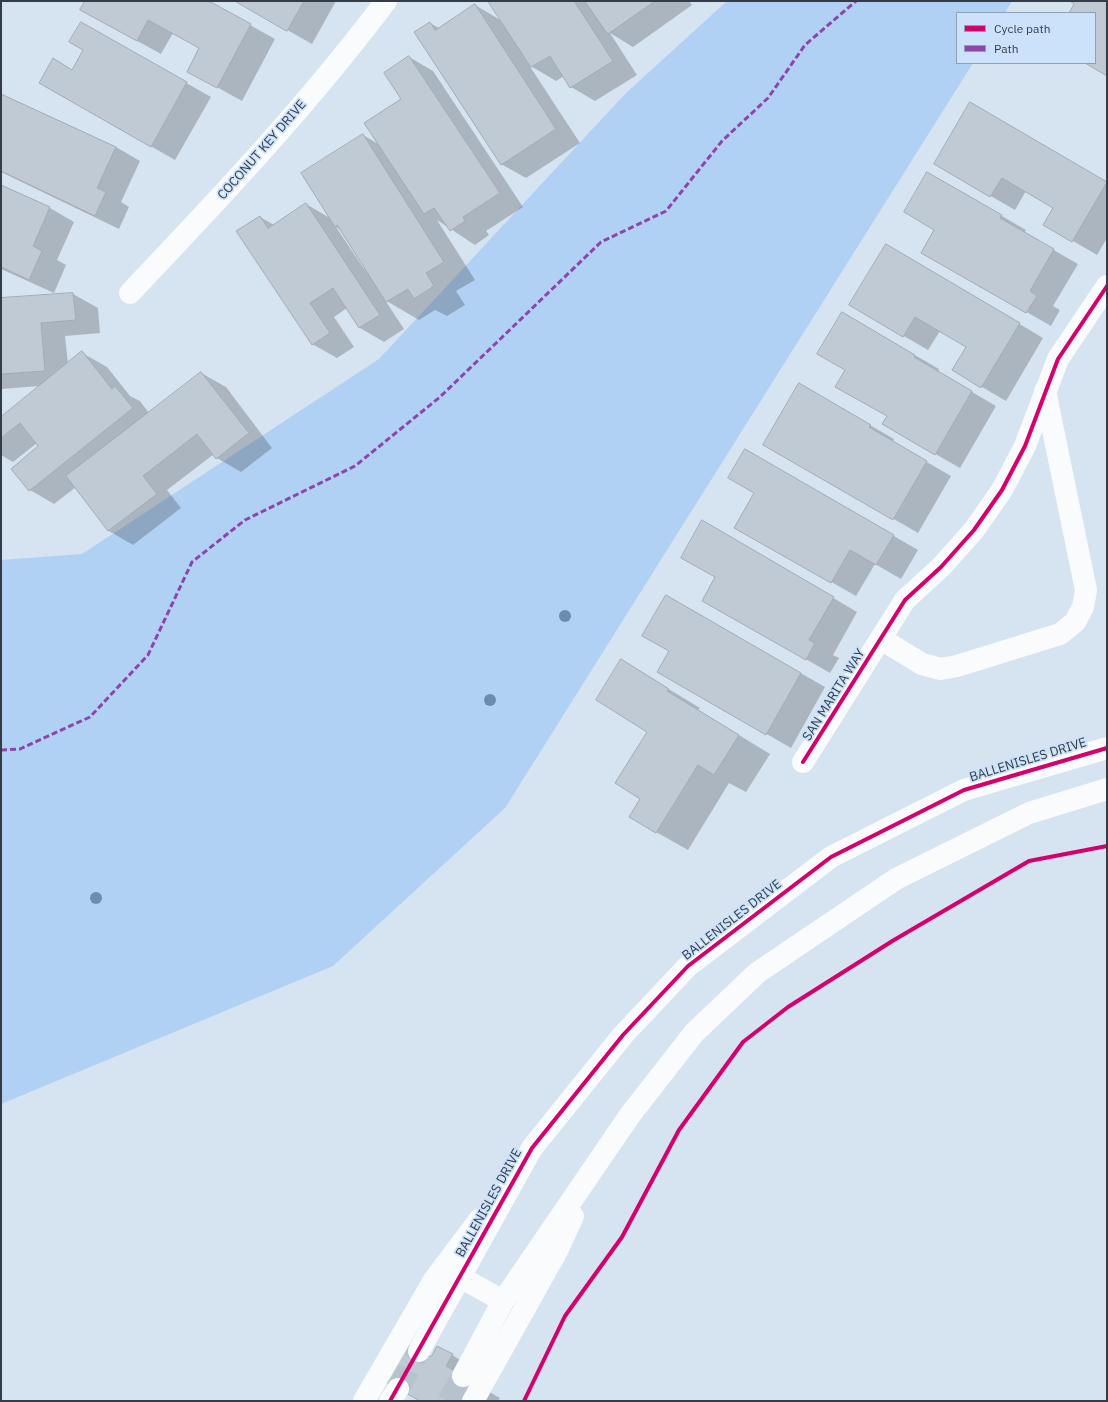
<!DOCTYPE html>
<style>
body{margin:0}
#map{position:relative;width:1108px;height:1402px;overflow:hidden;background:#d6e3f0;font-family:"IBM Plex Sans",sans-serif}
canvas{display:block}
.frame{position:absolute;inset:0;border:2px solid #343d47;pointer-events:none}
.legend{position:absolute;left:956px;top:12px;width:140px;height:52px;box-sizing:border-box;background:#cce2fb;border:1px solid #8fa0b3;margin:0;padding:5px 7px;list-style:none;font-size:12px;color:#343d47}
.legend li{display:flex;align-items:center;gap:8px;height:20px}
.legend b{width:20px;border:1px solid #8fa0b3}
</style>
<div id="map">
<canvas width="1108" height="1402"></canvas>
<div class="frame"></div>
<ul class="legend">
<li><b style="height:5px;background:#d6006c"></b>Cycle path</li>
<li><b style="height:5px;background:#8e44ad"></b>Path</li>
</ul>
</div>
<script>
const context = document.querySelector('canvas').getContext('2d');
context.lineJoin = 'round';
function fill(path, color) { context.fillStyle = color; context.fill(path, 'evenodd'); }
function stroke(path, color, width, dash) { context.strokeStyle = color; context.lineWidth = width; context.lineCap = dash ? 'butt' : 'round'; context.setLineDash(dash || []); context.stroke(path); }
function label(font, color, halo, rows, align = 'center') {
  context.font = font + ' "IBM Plex Sans",sans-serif'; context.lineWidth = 3.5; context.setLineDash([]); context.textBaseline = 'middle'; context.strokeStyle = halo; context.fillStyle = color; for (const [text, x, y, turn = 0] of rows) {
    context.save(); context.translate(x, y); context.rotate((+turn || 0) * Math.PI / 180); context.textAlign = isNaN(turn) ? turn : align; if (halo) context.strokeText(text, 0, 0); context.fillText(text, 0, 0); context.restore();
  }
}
const green = new Path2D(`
 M 727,1 L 1012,1 L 1005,13 L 957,13 L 957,63 L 973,63 L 505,808 L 333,966 L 1,1104 L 1,560 L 82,554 L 379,359 L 625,94 Z`);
const shadow = new Path2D(`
 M 86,1 L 207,1 L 275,39 L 242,101 L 188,71 L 200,48 L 173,33 L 161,54 L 81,10 Z
 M 236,1 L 336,1 L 312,44 Z
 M 489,1 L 689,1 L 692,5 L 633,47 L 610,33 L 637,75 L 595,101 L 571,87 L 564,76 L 556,81 L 529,65 L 580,143 L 526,178 L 501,164 L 430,23 L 439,28 L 475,5 L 502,21 Z
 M 81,23 L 211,97 L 175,160 L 40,83 L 73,71 L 84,50 Z
 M 409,57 L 433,71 L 523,207 L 486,231 L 489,235 L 475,245 L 437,220 L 475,280 L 456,291 L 465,305 L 447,316 L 435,310 L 419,320 L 385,300 L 404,329 L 384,342 L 360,328 L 347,308 L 334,317 L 354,347 L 337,358 L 312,344 L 260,217 L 274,225 L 306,204 L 330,218 L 363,135 L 380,145 L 403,99 ZM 336,227 L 341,230 L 365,268 L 364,269 Z
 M 1,95 L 59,123 L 60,121 L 116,147 L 140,161 L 121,202 L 129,207 L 119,229 L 1,172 Z
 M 971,103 L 1107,183 L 1107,238 L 1097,255 L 1044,224 L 1054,207 L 1026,191 L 1015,210 L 935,164 Z
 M 928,173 L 1026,230 L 1024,233 L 1078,264 L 1053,306 L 1060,310 L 1051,326 L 922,252 L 935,229 Z
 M 1,187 L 50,208 L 74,222 L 57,260 L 66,265 L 54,293 L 1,269 Z
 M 911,259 L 1043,338 L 1006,401 L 953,370 L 967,347 L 940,331 L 928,350 L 850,305 Z
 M 73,294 L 98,308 L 100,333 L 65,336 L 68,364 L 82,353 L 107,367 L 130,396 L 140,401 L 149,413 L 201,373 L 226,387 L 272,448 L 241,472 L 217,458 L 214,454 L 167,490 L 181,508 L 133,545 L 109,531 L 76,487 L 54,504 L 30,490 L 13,469 L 40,447 L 37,443 L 13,462 L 1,455 L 1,418 L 40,386 L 1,389 L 1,299 Z
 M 842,313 L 939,369 L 938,372 L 996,406 L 960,468 L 883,424 L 888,416 L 846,370 Z
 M 799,384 L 894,439 L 892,442 L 951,476 L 918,533 L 765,444 Z
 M 745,450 L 918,550 L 901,579 L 875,564 L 856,596 L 735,527 L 756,492 Z
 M 703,521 L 857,612 L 833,655 L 839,658 L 830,673 L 703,600 L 717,577 Z
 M 666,596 L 825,687 L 791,748 L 659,672 L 671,651 Z
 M 652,679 L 700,708 L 698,710 L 770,754 L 746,792 L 729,783 L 688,850 L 656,832 L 642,799 Z
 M 452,1355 L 476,1369 L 470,1381 L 500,1398 L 498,1401 L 421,1401 L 431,1358 Z`);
const building = new Path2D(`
 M 85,1 L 209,1 L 251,24 L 217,88 L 187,72 L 199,48 L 148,20 L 137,41 L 80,10 Z
 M 235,1 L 304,1 L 287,31 Z
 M 488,1 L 574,1 L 613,61 L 570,88 L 550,56 L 531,67 Z
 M 585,1 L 655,1 L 608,34 Z
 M 1070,1 L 1107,1 L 1107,76 L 1085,63 L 1095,63 L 1095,13 L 1069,13 L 1074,4 Z
 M 475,4 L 556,129 L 501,165 L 414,32 L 430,22 L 435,30 Z
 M 81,22 L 187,82 L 151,147 L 39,83 L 53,58 L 72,70 L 83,50 L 69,42 Z
 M 409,56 L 500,193 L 463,217 L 465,221 L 450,231 L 434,208 L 424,214 L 364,123 L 401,99 L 384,73 Z
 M 1,94 L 116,147 L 97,188 L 106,192 L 95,216 L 1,171 Z
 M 970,102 L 1107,182 L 1072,242 L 1043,225 L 1053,208 L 1002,178 L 990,197 L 934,164 Z
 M 363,134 L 444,262 L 426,273 L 434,286 L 414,299 L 408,289 L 386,302 L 337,225 L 335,227 L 301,173 Z
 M 927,172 L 1002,215 L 1000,218 L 1054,249 L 1030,291 L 1037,296 L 1026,313 L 921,253 L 934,230 L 904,212 Z
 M 1,185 L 50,207 L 33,246 L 42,251 L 29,280 L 1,267 Z
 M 306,203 L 380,315 L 359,328 L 333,288 L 310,303 L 330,333 L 312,345 L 236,231 L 260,216 L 268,228 Z
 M 886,244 L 1020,323 L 981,388 L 952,370 L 966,347 L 915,317 L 903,337 L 849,305 Z
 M 73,293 L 76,320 L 41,323 L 45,371 L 1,374 L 1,298 Z
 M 842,312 L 915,355 L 914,357 L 972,391 L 935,455 L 882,424 L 887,416 L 835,387 L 845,370 L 817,354 Z
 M 82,351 L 112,389 L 115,386 L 133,408 L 29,491 L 11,469 L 38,446 L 20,423 L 1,438 L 1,417 Z
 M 201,372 L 249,433 L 216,459 L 197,434 L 143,476 L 157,494 L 108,531 L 66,476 Z
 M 799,383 L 871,425 L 869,427 L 927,461 L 893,520 L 763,445 Z
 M 745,449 L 894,535 L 876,565 L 850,550 L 831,583 L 734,528 L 754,493 L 728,478 Z
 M 702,520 L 834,597 L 809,640 L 815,643 L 806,660 L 702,601 L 715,577 L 681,558 Z
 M 666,595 L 801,673 L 766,735 L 657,672 L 669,651 L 642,636 Z
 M 621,659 L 669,689 L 667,691 L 739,735 L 714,775 L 698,765 L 656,833 L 629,817 L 640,799 L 615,783 L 647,732 L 596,700 Z
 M 403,1342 L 431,1357 L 437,1346 L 453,1354 L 446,1366 L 476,1383 L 466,1401 L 420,1401 L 382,1380 Z`);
const streetTunnel = new Path2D(`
 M 398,1389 L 419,1351
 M 448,1401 L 463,1376`);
const street = new Path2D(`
 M 130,293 C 219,199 308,105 386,1
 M 881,639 L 922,664 L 941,669 L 957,666 L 1060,634 L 1075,622 L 1083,607 L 1086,590 L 1045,391
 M 803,762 L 905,600 L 941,567 L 974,530 L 1002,490 L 1025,446 L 1058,359 L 1107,286
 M 460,1277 L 503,1301
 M 419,1351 L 532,1148 L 623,1035 L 688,966 L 831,857 L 964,790 L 1107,748
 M 463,1376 L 503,1301 L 630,1115 L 694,1033 L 757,973 L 896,879 L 1029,813 L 1107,789
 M 364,1401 L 434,1280 L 479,1220
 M 390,1401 L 398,1389
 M 473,1401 L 557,1251 L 573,1216`);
const quiet = new Path2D(`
 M 1,750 L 20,749 L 90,717 L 148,655 L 192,562 L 245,520 L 355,466 L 440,397 L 601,242 L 666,211 L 722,141 L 768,98 L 805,45 L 856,1`);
const cycleway = new Path2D(`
 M 803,762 L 905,600 L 941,567 L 974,530 L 1002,490 L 1025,446 L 1058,359 L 1107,286
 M 390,1401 L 532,1148 L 623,1035 L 688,966 L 831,857 L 964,790 L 1107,748
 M 524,1401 L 565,1316 L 622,1237 L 679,1130 L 743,1042 L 788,1007 L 894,940 L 1029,861 L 1107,846`);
const trees = [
 [565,616],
 [490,700],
 [96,898]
];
const streetNames = [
 ["COCONUT KEY DRIVE",262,150,-49],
 ["SAN MARITA WAY",834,695,-58],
 ["BALLENISLES DRIVE",1028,760,-17],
 ["BALLENISLES DRIVE",732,920,-38],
 ["BALLENISLES DRIVE",489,1203,-61]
];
fill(green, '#b1d1f4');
fill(shadow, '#0003');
fill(building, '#c0cad5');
stroke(building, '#a2abb5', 1);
stroke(streetTunnel, '#b6c2ce', 22, [22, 11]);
stroke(street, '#f9fbfd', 22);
stroke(quiet, '#8e44ad', 3, [6, 3]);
stroke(cycleway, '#d6006c', 4);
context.fillStyle = '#698caf';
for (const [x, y] of trees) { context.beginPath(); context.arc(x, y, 6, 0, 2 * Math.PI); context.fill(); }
label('13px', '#343d47', '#cce2fb', streetNames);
</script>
